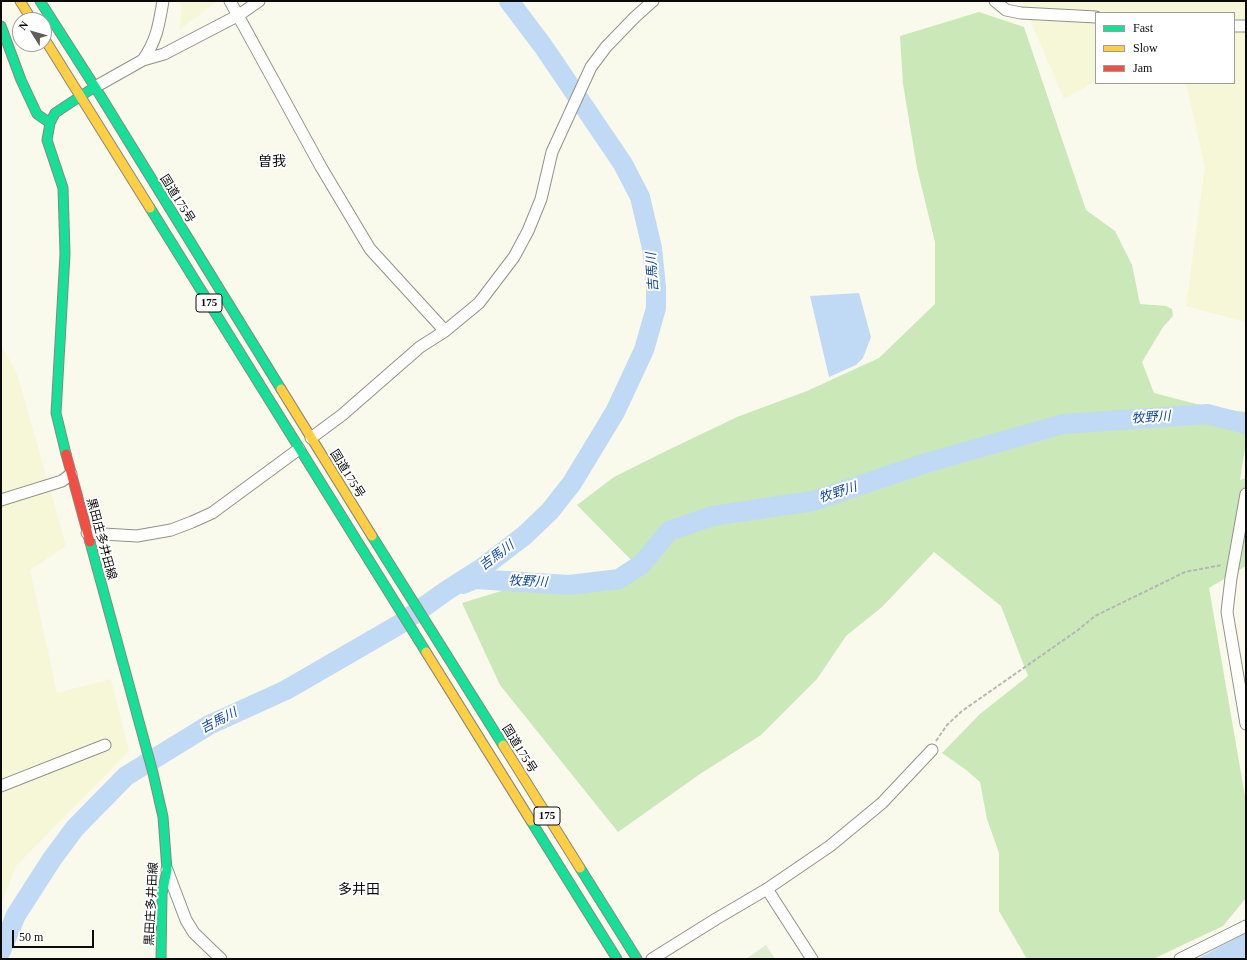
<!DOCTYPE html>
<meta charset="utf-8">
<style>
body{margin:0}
#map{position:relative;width:1247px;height:960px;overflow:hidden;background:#f9f9ec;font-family:"Times New Roman",serif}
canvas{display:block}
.frame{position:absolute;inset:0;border:2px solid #0a0a0a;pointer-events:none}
.legend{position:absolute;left:1095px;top:12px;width:140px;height:72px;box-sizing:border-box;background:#fff;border:1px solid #9d9d9d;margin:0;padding:5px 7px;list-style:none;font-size:12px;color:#0a0a0a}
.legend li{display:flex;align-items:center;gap:8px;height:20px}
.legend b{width:20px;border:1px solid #9d9d9d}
.north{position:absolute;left:12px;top:12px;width:40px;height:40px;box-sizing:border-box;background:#fff;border:1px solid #9d9d9d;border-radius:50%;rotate:307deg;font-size:11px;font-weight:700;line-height:16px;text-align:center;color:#0a0a0a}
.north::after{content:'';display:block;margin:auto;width:14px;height:18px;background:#5e5e59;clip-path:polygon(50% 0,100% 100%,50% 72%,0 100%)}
.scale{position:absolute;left:12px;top:930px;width:82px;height:18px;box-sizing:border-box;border:2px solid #0a0a0a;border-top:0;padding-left:5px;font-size:12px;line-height:14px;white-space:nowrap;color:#0a0a0a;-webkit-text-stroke:3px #fff;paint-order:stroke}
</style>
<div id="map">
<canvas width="1247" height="960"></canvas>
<div class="frame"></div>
<ul class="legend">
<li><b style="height:5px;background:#16e098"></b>Fast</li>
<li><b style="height:5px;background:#ffcf43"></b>Slow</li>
<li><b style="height:5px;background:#f24e42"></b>Jam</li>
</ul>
<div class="north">N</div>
<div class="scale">50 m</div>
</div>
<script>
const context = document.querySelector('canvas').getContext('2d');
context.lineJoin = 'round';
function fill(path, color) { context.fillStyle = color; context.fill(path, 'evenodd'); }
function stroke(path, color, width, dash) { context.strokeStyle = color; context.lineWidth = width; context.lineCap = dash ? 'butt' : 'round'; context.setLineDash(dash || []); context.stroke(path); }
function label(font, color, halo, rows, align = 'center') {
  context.font = font + ' "Times New Roman","Noto Sans JP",serif'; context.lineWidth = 4; context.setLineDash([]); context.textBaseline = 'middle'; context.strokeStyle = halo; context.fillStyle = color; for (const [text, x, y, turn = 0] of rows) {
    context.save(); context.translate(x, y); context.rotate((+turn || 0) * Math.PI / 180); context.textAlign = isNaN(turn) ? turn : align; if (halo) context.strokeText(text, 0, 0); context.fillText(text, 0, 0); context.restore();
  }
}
const farmland = new Path2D(`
 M 182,1 L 218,1 L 180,29 Z
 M 1022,1 L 1246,1 L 1246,322 L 1186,306 L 1205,167 L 1186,83 L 1234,83 L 1234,13 L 1096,13 L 1096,81 L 1064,99 Z
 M 1,345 L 17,374 L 66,546 L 30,570 L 57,693 L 111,679 L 129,751 L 16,866 L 1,904 Z`);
const forest = new Path2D(`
 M 979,12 L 1024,27 L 1086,210 L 1115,231 L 1132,265 L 1140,304 L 1166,306 L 1172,309 L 1173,316 L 1163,327 L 1142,362 L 1154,393 L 1212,408 L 1246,412 L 1246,441 L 1240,480 L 1246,478 L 1246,566 L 1209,588 L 1246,802 L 1246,898 L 1223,926 L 1153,959 L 1027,959 L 999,911 L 999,853 L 987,819 L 980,782 L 965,769 L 942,753 L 980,714 L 1028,676 L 1001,606 L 934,552 L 882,607 L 846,636 L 817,679 L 761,735 L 700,774 L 618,832 L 500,685 L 462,603 L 534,581 L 592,583 L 640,569 L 577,505 L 614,477 L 664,452 L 737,417 L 807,391 L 879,358 L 935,304 L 935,242 L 917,168 L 903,84 L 900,36 Z`);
const cemetery = new Path2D(`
 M 766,945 L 775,959 L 746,959 Z`);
const water = new Path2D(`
 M 859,293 L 871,337 L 863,358 L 856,365 L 829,377 L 810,296 Z
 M 1246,933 L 1246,959 L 1197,959 Z`);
const river = new Path2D(`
 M 463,584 L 475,579 L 569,585 L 619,579 L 642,564 L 669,531 L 712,516 L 813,501 L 926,463 L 1063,424 L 1207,414 L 1246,424
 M 1,951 L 16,915 L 52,859 L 75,828 L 126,776 L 209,725 L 286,690 L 369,642 L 400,624 L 446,591 L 482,568 L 525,535 L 550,511 L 572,483 L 615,412 L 644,350 L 656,308 L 656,287 L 652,248 L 640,197 L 623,164 L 543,46 L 509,1`);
const path = new Path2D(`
 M 936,741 L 947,725 L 962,711 L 1078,630 L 1095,616 L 1185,572 L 1222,565`);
const street = new Path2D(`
 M 230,1 L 321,167 L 370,249 L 445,331
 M 995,1 L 1006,10 L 1021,13 L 1096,17
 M 1234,26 L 1246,26
 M 143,60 C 157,40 159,24 163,1
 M 95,87 L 143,60 L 164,54 L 239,15 L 259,1
 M 311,438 L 342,415 L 420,347 L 445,331 L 479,303 L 514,257 L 528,231 L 541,199 L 552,152 L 591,67 L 606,47 L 635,17 L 653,1
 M 1246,494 L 1231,578 L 1227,612 L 1246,724
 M 1,500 L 62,481 L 71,474
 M 87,533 L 137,536 L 171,530 L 192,522 L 212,513 L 299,449
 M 1,786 L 105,745
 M 167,870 L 186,920 L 194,933 L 221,959
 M 767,889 L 812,959
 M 652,959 L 716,919 L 767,889 L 830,846 L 882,803 L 932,750
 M 1180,959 L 1246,926`);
const fast = new Path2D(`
 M 40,1 L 95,87 L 281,389
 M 1,26 L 21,80 L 37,114 L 50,123
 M 150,208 L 426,652
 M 66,454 L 56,413 L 65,254 L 63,188 L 47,140 L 50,123 L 55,113 L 90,90
 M 372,536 L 503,745
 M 90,542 L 153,773 L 163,817 L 167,870 L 162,894 L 161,959
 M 531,821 L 617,959
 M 580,868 L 637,959`);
const slow = new Path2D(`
 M 20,1 L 32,20
 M 44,38 L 150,208
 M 281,389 L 372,536
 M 426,652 L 531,821
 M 503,745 L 580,868`);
const jam = new Path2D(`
 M 66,454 L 90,542`);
const shields = [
 [209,303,26],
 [547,816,26]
];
const shieldNames = [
 ["175",209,303],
 ["175",547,816]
];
const streetNames = [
 ["国道175号",177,199,58],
 ["国道175号",347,474,58],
 ["黒田庄多井田線",101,539,75],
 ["国道175号",519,749,58],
 ["黒田庄多井田線",152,904,-87]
];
const waterNames = [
 ["吉馬川",653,272,-94],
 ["牧野川",1151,418,-4],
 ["牧野川",838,493,-18],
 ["吉馬川",497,556,-37],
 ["牧野川",528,582,3],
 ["吉馬川",219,721,-27]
];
const quarterNames = [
 ["曽我",272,162],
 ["多井田",359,890]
];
fill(farmland, '#f5f7d7');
fill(forest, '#cae8b8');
fill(cemetery, '#e0ebcf');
fill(water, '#c0daf5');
stroke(river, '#c0daf5', 20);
stroke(street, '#92928c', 13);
stroke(fast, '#888882', 11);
stroke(slow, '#888882', 11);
stroke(jam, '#888882', 11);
stroke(path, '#b7b7b5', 2, [4, 2]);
stroke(street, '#fefefc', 11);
stroke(fast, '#16e098', 9);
stroke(slow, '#ffcf43', 9);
stroke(jam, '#f24e42', 9);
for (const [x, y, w] of shields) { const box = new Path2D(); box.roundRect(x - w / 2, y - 9, w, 18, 3); context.fillStyle = '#fff'; context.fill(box); stroke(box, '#0a0a0a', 1); }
label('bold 11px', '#0a0a0a', null, shieldNames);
label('12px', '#0a0a0a', '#fff', streetNames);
label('italic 13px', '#0f479f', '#fff', waterNames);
label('14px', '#0a0a0a', '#fff', quarterNames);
</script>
